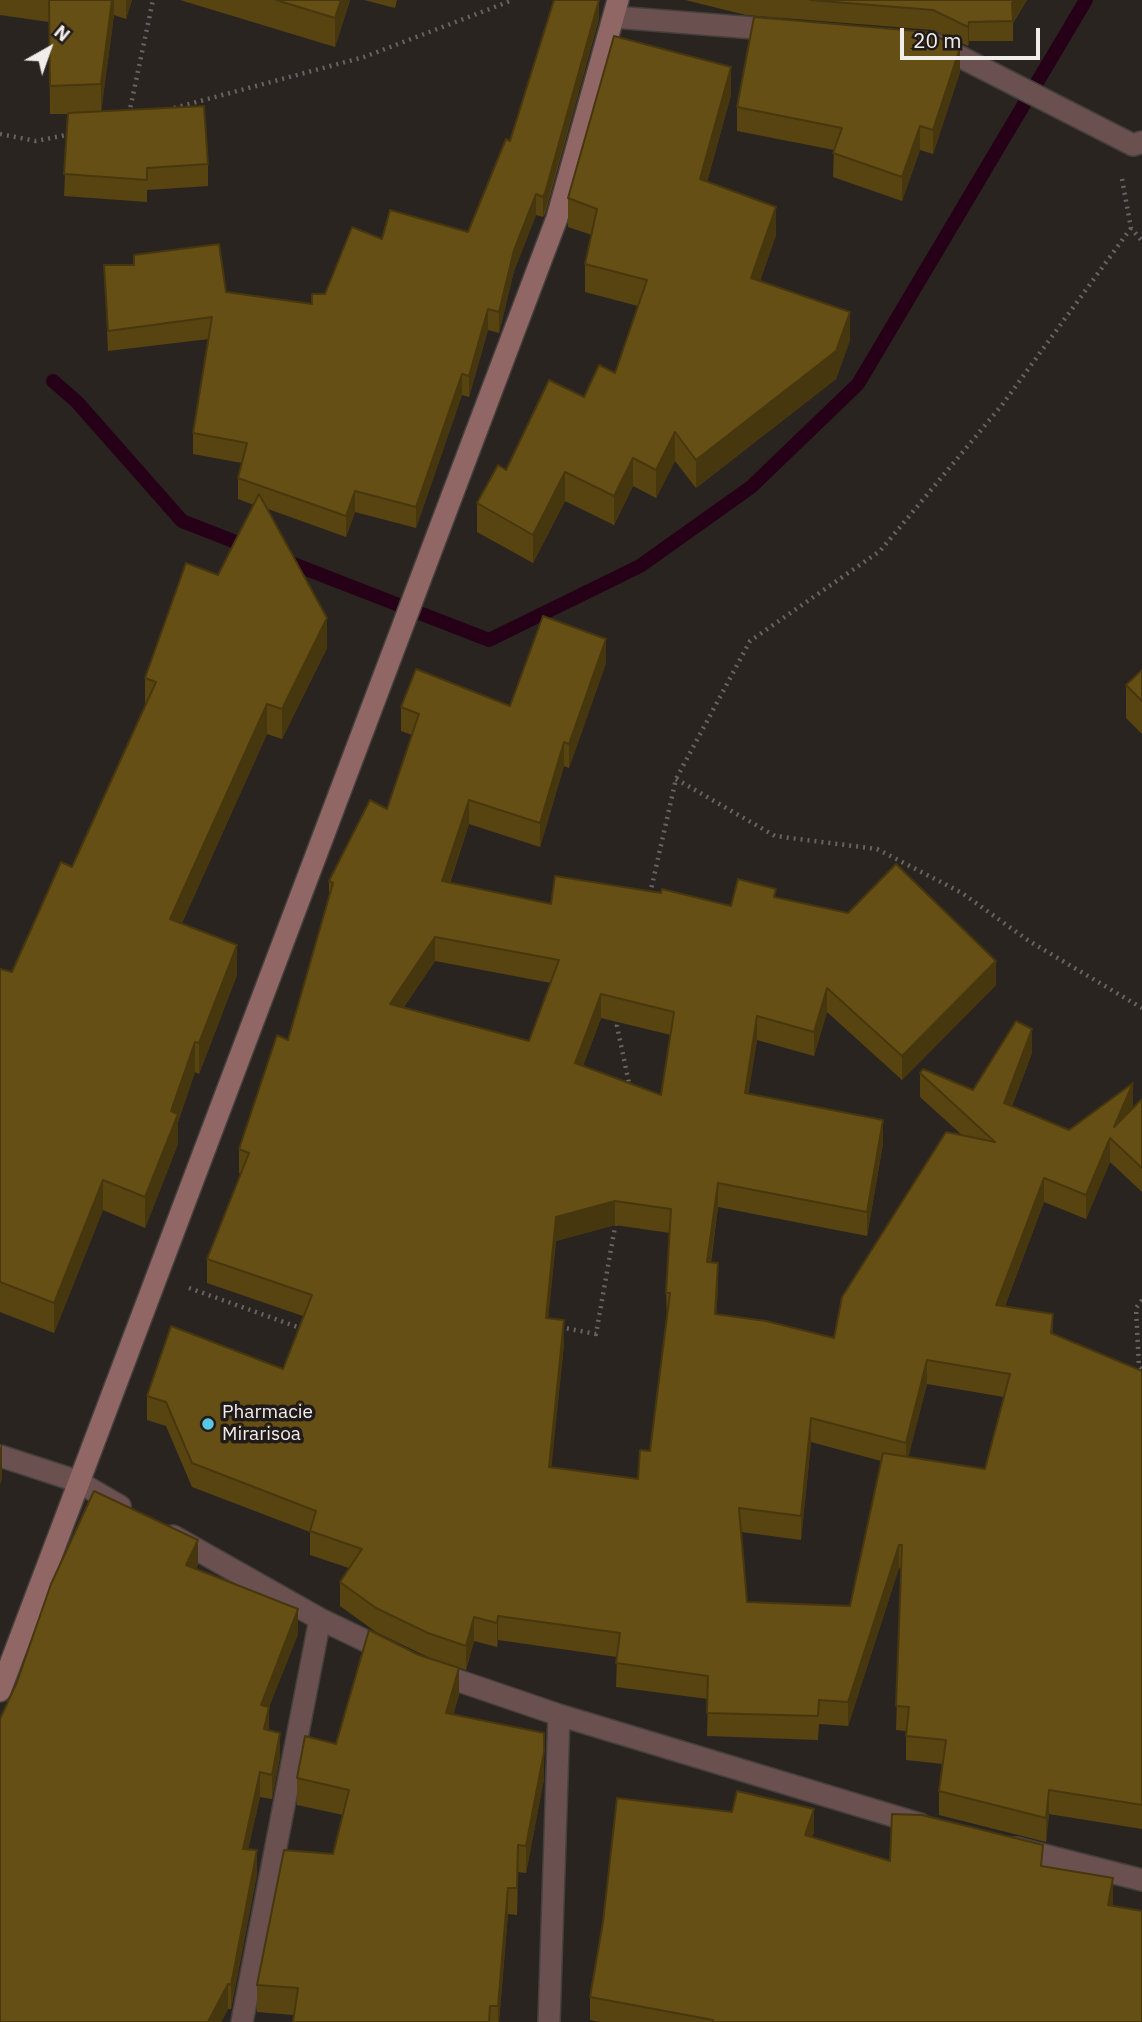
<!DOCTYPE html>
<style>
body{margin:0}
#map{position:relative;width:1142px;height:2022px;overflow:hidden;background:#2a2421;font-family:"IBM Plex Sans",sans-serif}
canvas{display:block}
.north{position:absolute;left:14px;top:14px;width:70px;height:70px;-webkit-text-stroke:5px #201b18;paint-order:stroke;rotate:40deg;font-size:19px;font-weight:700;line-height:28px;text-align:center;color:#f1edeb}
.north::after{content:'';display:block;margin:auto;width:24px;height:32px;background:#f1edeb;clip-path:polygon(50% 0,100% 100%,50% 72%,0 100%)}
.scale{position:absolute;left:900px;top:28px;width:140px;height:32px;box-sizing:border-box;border:4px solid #f1edeb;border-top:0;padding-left:9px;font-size:21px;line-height:24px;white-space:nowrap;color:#f1edeb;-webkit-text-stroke:5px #201b18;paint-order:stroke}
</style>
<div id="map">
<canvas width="1142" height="2022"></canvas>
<div class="north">N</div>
<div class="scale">20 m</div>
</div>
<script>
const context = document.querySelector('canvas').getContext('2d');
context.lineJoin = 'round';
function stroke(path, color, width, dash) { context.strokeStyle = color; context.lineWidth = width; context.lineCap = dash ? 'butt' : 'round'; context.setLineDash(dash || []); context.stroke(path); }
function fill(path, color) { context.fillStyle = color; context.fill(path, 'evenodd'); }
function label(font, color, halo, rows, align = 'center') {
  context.font = font + ' "IBM Plex Sans",sans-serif'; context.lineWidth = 7; context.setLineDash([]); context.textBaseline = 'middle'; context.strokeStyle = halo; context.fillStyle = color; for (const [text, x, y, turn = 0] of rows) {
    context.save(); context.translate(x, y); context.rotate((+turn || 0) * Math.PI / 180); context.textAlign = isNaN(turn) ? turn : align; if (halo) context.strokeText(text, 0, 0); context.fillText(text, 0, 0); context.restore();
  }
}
const stream = new Path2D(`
 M 53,381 L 77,402 L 182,521 L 251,548
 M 283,560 L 489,640 L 640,566 L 751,487 L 858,384 L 1086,0`);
const path = new Path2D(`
 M 174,108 L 364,57 L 513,0
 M 129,114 L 153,0
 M 0,134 L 36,141 L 71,134
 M 1122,179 L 1131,228 L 1142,241
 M 676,779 L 775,836 L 877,849 L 962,893 L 1029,941 L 1142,1008
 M 650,894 L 676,779 L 750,641 L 880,551 L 1002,405 L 1131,228
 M 619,1018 L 617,1026 L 630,1088
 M 189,1288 L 303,1329
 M 1142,1300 L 1136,1308 L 1139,1367 L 1142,1370
 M 560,1327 L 596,1334 L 616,1221`);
const street = new Path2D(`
 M 614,17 L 779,30
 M 933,43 L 1133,145 L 1142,142
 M 0,1456 L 77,1481 L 120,1506
 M 173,1536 L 320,1619 L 391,1653
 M 433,1672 L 559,1715 L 920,1824
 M 1016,1848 L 1142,1880
 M 242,2022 L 320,1619
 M 549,2022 L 559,1715`);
const secondary = new Path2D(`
 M 0,1691 L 557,218 L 618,0`);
const wall = new Path2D(`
 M 0,0 L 132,0 L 126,19 L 114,15 L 101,111 L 208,164 L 208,186 L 147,190 L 147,202 L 64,196 L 68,114 L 50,114 L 49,22 L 0,15 Z
 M 180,0 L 350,0 L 335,47 Z
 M 364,0 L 397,0 L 395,8 Z
 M 685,0 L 1027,0 L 1013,23 L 1013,41 L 969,41 L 968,46 L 933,30 L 746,15 Z
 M 599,19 L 545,214 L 543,217 L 536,215 L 514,271 L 499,333 L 488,330 L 469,397 L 462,395 L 416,528 L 355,512 L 346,537 L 268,509 L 327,648 L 282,739 L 267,734 L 182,923 L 237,975 L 199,1074 L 195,1072 L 178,1122 L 178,1144 L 145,1228 L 103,1210 L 54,1333 L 0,1312 L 0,969 L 12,972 L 72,867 L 145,707 L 145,678 L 218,575 L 254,505 L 238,499 L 238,478 L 242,463 L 193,454 L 193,433 L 209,339 L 108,351 L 104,265 L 226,292 L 312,304 L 325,294 L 382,239 L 468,232 L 510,141 Z
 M 960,72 L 933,154 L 920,150 L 902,201 L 833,177 L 834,150 L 737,131 L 737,107 Z
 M 731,95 L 707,182 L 776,235 L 760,281 L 850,340 L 836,379 L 696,488 L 675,461 L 656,498 L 633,486 L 614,525 L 565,501 L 533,563 L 477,532 L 477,503 L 506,470 L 584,397 L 615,373 L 638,306 L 585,292 L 585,264 L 592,235 L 568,227 L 568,198 Z
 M 606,663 L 569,768 L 564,766 L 540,847 L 469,824 L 450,883 L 551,904 L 731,906 L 776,898 L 996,985 L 902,1080 L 827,1012 L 814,1056 L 757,1040 L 748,1094 L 883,1144 L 867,1236 L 718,1207 L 711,1263 L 718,1287 L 716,1315 L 834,1338 L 962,1135 L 920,1097 L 920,1073 L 973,1090 L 1032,1053 L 1012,1106 L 1069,1130 L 1133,1107 L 1132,1109 L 1142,1099 L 1142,1192 L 1110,1162 L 1086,1219 L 1044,1202 L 1005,1306 L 1053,1334 L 1142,1371 L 1142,1829 L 1049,1814 L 1046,1842 L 939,1815 L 939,1791 L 943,1764 L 906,1760 L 906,1731 L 896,1730 L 901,1569 L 899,1568 L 848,1726 L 819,1724 L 818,1740 L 707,1736 L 708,1699 L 616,1687 L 617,1657 L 498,1640 L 497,1647 L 474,1641 L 466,1670 L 428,1657 L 376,1632 L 340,1606 L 340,1582 L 349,1568 L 310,1555 L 310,1532 L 192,1487 L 166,1426 L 147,1420 L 147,1396 L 283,1369 L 303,1316 L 207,1283 L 207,1259 L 241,1174 L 239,1173 L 239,1149 L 288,1040 L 329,897 L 329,881 L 387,809 L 412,735 L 401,731 L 401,707 L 510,706 ZM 435,961 L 551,983 L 529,1041 L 404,1007 ZM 601,1018 L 671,1035 L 661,1095 L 583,1066 ZM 615,1225 L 670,1233 L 666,1293 L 667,1317 L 650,1451 L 638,1479 L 551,1468 L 564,1344 L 548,1318 L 556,1241 ZM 927,1384 L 1004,1397 L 985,1469 L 908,1457 ZM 811,1442 L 881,1461 L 850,1606 L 747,1602 L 741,1532 L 801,1540 Z
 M 1142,670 L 1142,734 L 1126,718 L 1126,685 Z
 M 198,1565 L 196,1569 L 298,1634 L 269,1707 L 269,1730 L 280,1757 L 272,1799 L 260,1797 L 248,1849 L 257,1874 L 231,2009 L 228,2009 L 221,2022 L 0,2022 L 0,1719 Z
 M 459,1695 L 453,1715 L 544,1760 L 544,1779 L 526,1873 L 518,1872 L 517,1915 L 508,1914 L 499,2022 L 293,2022 L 294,2015 L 257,2012 L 257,1985 L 333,1854 L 343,1815 L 297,1805 L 297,1778 L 336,1744 Z
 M 732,1812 L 814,1832 L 812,1837 L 890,1861 L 1043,1866 L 1113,1902 L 1112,1906 L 1142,2022 L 600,2022 L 590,2020 L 590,1997 Z`);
const shadedWall = new Path2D(`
 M 112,0 L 114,0 L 114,15 L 101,113 L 101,84 Z
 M 126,0 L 132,0 L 126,19 Z
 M 341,0 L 350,0 L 335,47 L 335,18 Z
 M 599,0 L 599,19 L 543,217 L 543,197 Z
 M 1014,0 L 1027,0 L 1012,23 L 1012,3 Z
 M 969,22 L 969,41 L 968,46 L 968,27 Z
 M 960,48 L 960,72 L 933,154 L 933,130 Z
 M 731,67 L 731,95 L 700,207 L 700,179 Z
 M 920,126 L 920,150 L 902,201 L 902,177 Z
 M 536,194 L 536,215 L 514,271 L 499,333 L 499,312 L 514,250 Z
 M 776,207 L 776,235 L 751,306 L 751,278 Z
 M 488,309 L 488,330 L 469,397 L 469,376 Z
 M 850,312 L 850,340 L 836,379 L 696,488 L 696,460 Z
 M 462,374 L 462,395 L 416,528 L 416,507 Z
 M 675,432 L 675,461 L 656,498 L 656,470 Z
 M 633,458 L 633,486 L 614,525 L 614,496 Z
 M 565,472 L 565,501 L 533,563 L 533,535 Z
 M 355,491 L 355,512 L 346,537 L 346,516 Z
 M 327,618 L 327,648 L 282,739 L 282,709 Z
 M 606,639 L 606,663 L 569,768 L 569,744 Z
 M 267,704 L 267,734 L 170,949 L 170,919 Z
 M 564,742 L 564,766 L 540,847 L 540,823 Z
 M 469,800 L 469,824 L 442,905 L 442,881 Z
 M 435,937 L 435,961 L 390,1027 L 390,1004 Z
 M 237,945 L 237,975 L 199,1074 L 199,1043 Z
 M 996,961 L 996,985 L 902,1080 L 902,1056 Z
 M 827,988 L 827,1012 L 814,1056 L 814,1032 Z
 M 601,994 L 601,1018 L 575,1087 L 575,1063 Z
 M 757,1016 L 757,1040 L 745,1117 L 745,1093 Z
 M 1032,1029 L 1032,1053 L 1004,1127 L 1004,1103 Z
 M 195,1042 L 195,1072 L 178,1122 L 178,1144 L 145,1228 L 145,1197 L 171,1111 Z
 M 1133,1083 L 1133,1107 L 1117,1145 L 1114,1127 Z
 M 883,1120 L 883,1144 L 867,1236 L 867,1212 Z
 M 1110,1138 L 1110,1162 L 1086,1219 L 1086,1195 Z
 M 1044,1178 L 1044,1202 L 996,1329 L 996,1305 Z
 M 103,1180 L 103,1210 L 54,1333 L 54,1303 Z
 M 718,1183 L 718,1207 L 707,1286 L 707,1262 Z
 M 615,1201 L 615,1225 L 556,1241 L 546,1342 L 546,1318 L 556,1217 Z
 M 718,1263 L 718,1287 L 715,1338 L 715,1314 Z
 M 1053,1314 L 1053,1338 L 1051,1333 Z
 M 564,1320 L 564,1344 L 549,1491 L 549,1467 Z
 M 927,1360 L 927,1384 L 906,1467 L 906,1443 Z
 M 811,1418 L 811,1442 L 801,1540 L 801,1516 Z
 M 2,1443 L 2,1479 L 0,1485 L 0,1448 Z
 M 198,1540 L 198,1565 L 186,1590 L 186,1565 Z
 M 899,1545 L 899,1568 L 848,1726 L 848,1702 Z
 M 298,1609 L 298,1634 L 269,1707 L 269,1731 L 264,1754 L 261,1705 Z
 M 498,1616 L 498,1640 L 497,1647 L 497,1623 Z
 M 474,1617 L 474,1641 L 466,1670 L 466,1646 Z
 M 459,1668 L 459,1695 L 446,1740 L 446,1713 Z
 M 280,1733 L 280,1757 L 272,1799 L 272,1775 Z
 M 544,1733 L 544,1779 L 526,1873 L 526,1846 Z
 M 260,1772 L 260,1797 L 243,1873 L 243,1849 Z
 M 1049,1790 L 1049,1814 L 1046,1842 L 1046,1818 Z
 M 814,1809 L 814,1832 L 805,1858 L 805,1835 Z
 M 518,1845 L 518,1872 L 517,1915 L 517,1888 Z
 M 257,1850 L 257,1874 L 231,2009 L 231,1985 Z
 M 1113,1878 L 1113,1902 L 1108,1928 L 1108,1905 Z
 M 508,1888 L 508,1914 L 499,2022 L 498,2022 L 498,2006 Z
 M 228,1984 L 228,2009 L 221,2022 L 208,2022 Z`);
const building = new Path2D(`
 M 49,0 L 112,0 L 101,84 L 50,86 Z
 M 276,0 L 341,0 L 335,18 Z
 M 554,0 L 599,0 L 545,193 L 543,197 L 536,194 L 514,250 L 499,312 L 488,309 L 469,376 L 462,374 L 416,507 L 355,491 L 346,516 L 238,478 L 247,443 L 193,433 L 212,317 L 108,331 L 104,265 L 134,265 L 134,255 L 219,244 L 226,292 L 312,304 L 312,294 L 325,294 L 352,227 L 382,239 L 390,210 L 468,232 L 506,139 L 510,141 Z
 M 810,0 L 1014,0 L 1012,3 L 1013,21 L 969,22 L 968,27 L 933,10 Z
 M 754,17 L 928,32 L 960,48 L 933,130 L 920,126 L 902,177 L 833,153 L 842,128 L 737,107 Z
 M 614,36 L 731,67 L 700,179 L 776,207 L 751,278 L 850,312 L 836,351 L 696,460 L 675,432 L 656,470 L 633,458 L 614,496 L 565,472 L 533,535 L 477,503 L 498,465 L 506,470 L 549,380 L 584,397 L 599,365 L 615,373 L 647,280 L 585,264 L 597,209 L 568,198 Z
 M 204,106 L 208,164 L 147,168 L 147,180 L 64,174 L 68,113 Z
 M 259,494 L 327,618 L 282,709 L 267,704 L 170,919 L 237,945 L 199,1043 L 195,1042 L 171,1111 L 178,1114 L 145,1197 L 103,1180 L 54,1303 L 0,1282 L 0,969 L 12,972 L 61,862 L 72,867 L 156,682 L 145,678 L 186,563 L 218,575 Z
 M 543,616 L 606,639 L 569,744 L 564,742 L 540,823 L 469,800 L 442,881 L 551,904 L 555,876 L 661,893 L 662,889 L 731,906 L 738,879 L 776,889 L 774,897 L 848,913 L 896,864 L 996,961 L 902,1056 L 827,988 L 814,1032 L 757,1016 L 745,1093 L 883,1120 L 867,1212 L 718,1183 L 707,1262 L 718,1263 L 715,1314 L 766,1321 L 834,1338 L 842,1297 L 946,1132 L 995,1142 L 920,1073 L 923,1069 L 973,1090 L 1016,1021 L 1032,1029 L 1004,1103 L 1069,1130 L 1133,1083 L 1114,1127 L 1142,1099 L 1142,1168 L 1110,1138 L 1086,1195 L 1044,1178 L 996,1305 L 1053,1314 L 1051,1333 L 1142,1371 L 1142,1805 L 1049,1790 L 1046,1818 L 939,1791 L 946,1740 L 906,1736 L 909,1707 L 896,1706 L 902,1545 L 899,1545 L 848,1702 L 819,1700 L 818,1716 L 707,1713 L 708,1676 L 616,1663 L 620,1633 L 498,1616 L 497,1623 L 474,1617 L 466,1646 L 428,1633 L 376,1608 L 340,1582 L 362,1549 L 310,1531 L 316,1511 L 192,1463 L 166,1402 L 147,1396 L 171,1326 L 283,1369 L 312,1295 L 207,1259 L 249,1153 L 239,1149 L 277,1035 L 288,1040 L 333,883 L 329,881 L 370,800 L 387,809 L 419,714 L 401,707 L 416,669 L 510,706 ZM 435,937 L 559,960 L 529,1041 L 390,1004 ZM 601,994 L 674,1012 L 661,1095 L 575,1063 ZM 615,1201 L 671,1209 L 666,1293 L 670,1293 L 650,1451 L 640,1450 L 638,1479 L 549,1467 L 564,1320 L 546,1318 L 556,1217 ZM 927,1360 L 1010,1374 L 985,1469 L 883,1453 L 850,1606 L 747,1602 L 739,1508 L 801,1516 L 811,1418 L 906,1443 Z
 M 1142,670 L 1142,701 L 1126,685 Z
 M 94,1491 L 198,1540 L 186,1565 L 298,1609 L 261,1705 L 269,1707 L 264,1729 L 280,1733 L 272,1775 L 260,1772 L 243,1849 L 257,1850 L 231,1985 L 228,1984 L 208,2022 L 0,2022 L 0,1719 L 17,1682 L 51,1584 Z
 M 369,1630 L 419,1655 L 459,1668 L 446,1713 L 544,1733 L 544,1752 L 526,1846 L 518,1845 L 517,1888 L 508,1888 L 498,2006 L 490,2006 L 489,2022 L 293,2022 L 298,1988 L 257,1985 L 284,1850 L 333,1854 L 349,1790 L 297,1778 L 305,1736 L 336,1744 Z
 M 737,1791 L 814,1809 L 805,1835 L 890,1861 L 892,1814 L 922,1815 L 1043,1845 L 1041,1866 L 1113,1878 L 1108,1905 L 1142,1911 L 1142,2022 L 713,2022 L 713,2020 L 590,1997 L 603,1922 L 617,1798 L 732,1812 Z`);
const markers = [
 [208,1424,7,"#59c8e5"]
];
const poiNames = [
 ["Pharmacie",222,1413],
 ["Mirarisoa",222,1435]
];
stroke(stream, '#260017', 14);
stroke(street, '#46403d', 24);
stroke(secondary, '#46403d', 24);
stroke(path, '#686360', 4.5, [2, 5]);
stroke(street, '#6a504f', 21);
stroke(secondary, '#916766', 21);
fill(wall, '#584411');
fill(shadedWall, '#47370e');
fill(building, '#664f14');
stroke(building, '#47370e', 2);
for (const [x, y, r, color] of markers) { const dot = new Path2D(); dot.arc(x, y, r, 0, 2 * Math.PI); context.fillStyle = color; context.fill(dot); stroke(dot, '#201b18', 2.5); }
label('19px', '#f1edeb', '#201b18', poiNames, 'left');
</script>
